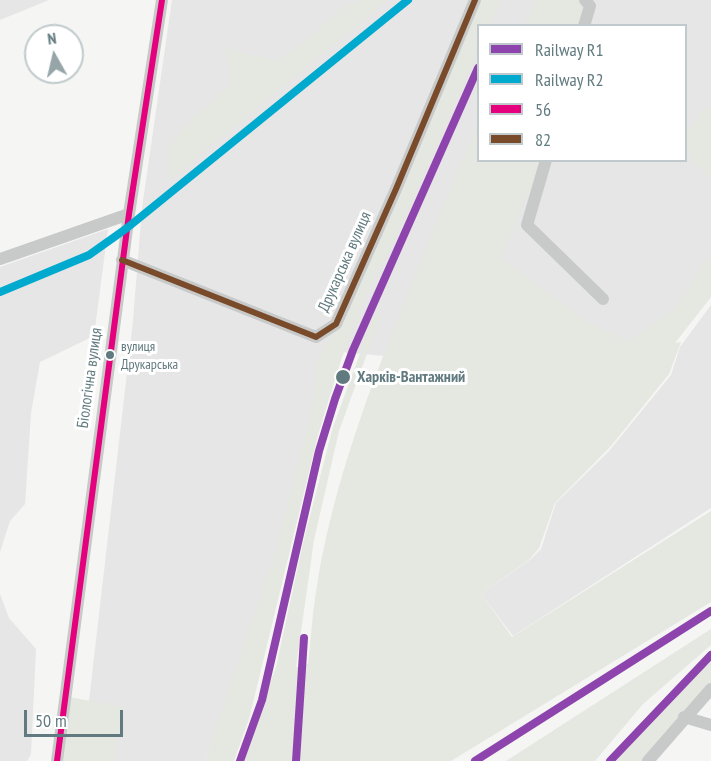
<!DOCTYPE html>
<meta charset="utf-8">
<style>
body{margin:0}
#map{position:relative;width:711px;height:761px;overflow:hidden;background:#f5f5f4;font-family:"PT Sans Narrow",sans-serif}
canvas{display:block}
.legend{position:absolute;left:477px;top:24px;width:210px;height:138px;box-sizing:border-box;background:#fff;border:2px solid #c0cacc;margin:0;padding:8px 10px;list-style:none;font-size:18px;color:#617a7f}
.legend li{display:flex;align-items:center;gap:12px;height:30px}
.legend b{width:30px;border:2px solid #c0cacc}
.north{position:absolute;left:24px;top:24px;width:60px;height:60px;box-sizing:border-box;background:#fff;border:2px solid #c0cacc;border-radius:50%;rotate:352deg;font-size:16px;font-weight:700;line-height:24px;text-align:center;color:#617a7f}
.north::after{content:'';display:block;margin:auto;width:21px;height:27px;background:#95a5a8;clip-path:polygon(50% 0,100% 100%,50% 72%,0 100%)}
.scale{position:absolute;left:24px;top:710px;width:99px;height:27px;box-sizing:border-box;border:3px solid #617a7f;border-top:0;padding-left:8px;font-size:18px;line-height:21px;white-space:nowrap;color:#617a7f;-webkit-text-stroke:4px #fff;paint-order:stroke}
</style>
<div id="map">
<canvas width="711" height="761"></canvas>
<ul class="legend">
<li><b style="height:8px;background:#8e44ad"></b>Railway R1</li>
<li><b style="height:8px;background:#00a9ce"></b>Railway R2</li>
<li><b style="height:8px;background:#e5007d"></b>56</li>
<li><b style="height:8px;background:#7a4b2a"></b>82</li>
</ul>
<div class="north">N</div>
<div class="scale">50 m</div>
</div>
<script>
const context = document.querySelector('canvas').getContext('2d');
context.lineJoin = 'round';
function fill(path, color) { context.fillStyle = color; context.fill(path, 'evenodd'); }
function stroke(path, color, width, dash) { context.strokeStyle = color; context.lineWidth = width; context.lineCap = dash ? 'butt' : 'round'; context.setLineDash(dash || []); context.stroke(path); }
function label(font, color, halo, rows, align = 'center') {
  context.font = font + ' "PT Sans Narrow",sans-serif'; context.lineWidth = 6; context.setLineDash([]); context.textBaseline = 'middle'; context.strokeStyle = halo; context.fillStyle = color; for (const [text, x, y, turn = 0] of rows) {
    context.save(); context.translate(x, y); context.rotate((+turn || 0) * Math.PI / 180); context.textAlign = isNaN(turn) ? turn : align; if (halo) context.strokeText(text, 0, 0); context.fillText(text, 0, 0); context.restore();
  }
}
const built = new Path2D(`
 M 0,0 L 49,0 L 0,20 Z
 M 172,0 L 711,0 L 711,289 L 671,348 L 529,370 L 332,351 L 270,572 L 205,761 L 82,761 L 133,321 L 142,208 ZM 478,26 L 686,26 L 686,160 L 478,160 Z
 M 108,229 L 94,336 L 40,362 L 31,413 L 25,504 L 10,521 L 0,552 L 0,267 Z
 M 711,305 L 711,508 L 513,636 L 481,594 L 531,559 L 541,549 L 556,503 L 609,451 L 671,375 L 680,347 Z
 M 0,594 L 9,618 L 36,649 L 31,754 L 27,761 L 0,761 Z`);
const green = new Path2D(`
 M 360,0 L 388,0 L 170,179 C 170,172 167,163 168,156 C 170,132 214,102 230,85 L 230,66 L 223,48 L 276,61 L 313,35 L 338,10 Z
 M 474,0 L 501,0 L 490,25 L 478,26 L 478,52 L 395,239 L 366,295 L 341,360 L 318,435 L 249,719 L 234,761 L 205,761 L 277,547 L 314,402 L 316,363 L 337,325 Z
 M 536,0 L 580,0 L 592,25 L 524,26 Z
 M 706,106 L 711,106 L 711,178 L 692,161 L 686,134 Z
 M 478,126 L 478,160 L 541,161 L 501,259 L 594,326 L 629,341 L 675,310 L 711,252 L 711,297 L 675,343 L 681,342 L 669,374 L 611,446 L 555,503 L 539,548 L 530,559 L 481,594 L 512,637 L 711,511 L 711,602 L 451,761 L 242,761 L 276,667 L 303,543 L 333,427 L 375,313 L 381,315 L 339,431 L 314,540 L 296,667 L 308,664 C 311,640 312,616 316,592 C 330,498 363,406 398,318 C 423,253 449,189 478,126 Z
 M 711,629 L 711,645 L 643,704 L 595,761 L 506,761 Z
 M 711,659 L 711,693 L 648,761 L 615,761 Z
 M 64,696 L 122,707 L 113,761 L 54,761 Z`);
const minor = new Path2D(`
 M 584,26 L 590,6 L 585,0
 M 546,160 L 527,225 L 603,299
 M 0,259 L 129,214
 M 122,260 L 316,337 L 336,324 L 396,189 L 475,0
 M 684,717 L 711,725
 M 57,761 L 129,214 L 162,0
 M 648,761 L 711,689`);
const bus1 = new Path2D(`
 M 57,761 L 129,214 L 162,0`);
const bus2 = new Path2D(`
 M 122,260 L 316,337 L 336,324 L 396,189 L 475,0`);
const rail1 = new Path2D(`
 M 240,761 L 262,700 L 319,451 L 335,399 L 353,350 L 478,68
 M 296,761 L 304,638
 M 475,761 L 711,611
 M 610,761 L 711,655`);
const rail2 = new Path2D(`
 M 0,292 L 89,255 L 127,228 L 408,0`);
const markers = [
 [110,355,5,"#617a7f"],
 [343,377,8,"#617a7f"]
];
const busNames = [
 ["вулиця",121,347],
 ["Друкарська",121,365]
];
const streetNames = [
 ["Друкарська вулиця",345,262,-66],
 ["Біологічна вулиця",90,378,-82]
];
const stopNames = [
 ["Харків-Вантажний",357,377]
];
fill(built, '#e5e6e5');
fill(green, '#e5e7e1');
stroke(minor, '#c8caca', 12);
stroke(bus1, '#e5007d', 6);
stroke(bus2, '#7a4b2a', 6);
stroke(rail1, '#8e44ad', 8);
stroke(rail2, '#00a9ce', 8);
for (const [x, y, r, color] of markers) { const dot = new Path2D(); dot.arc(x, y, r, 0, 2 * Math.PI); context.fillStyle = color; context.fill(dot); stroke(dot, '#fff', 2); }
label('14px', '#617a7f', '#fff', busNames, 'left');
label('16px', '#617a7f', '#fff', streetNames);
label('bold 16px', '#617a7f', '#fff', stopNames, 'left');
</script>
